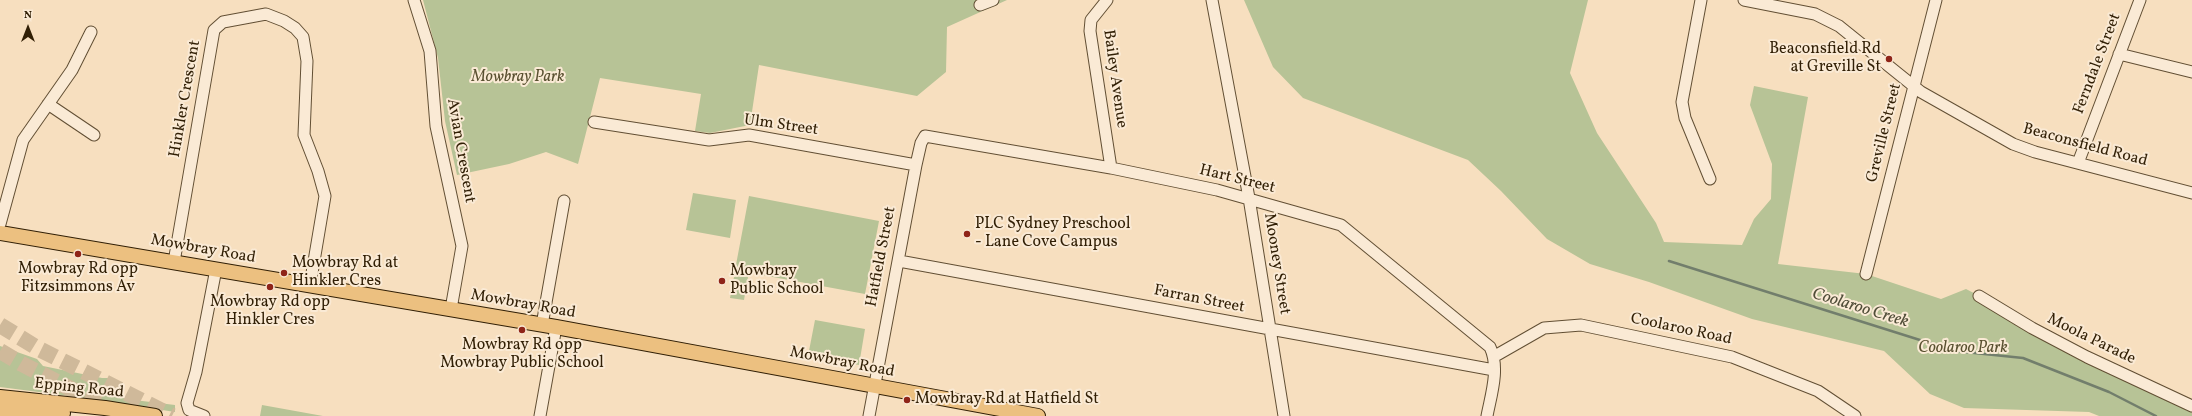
<!DOCTYPE html>
<style>
body{margin:0}
#map{position:relative;width:2192px;height:416px;overflow:hidden;background:#f7dfbf;font-family:Vollkorn,serif}
canvas{display:block}
.north{position:absolute;left:8px;top:8px;width:40px;height:40px;-webkit-text-stroke:3px #faead5;paint-order:stroke;rotate:0deg;font-size:11px;font-weight:700;line-height:16px;text-align:center;color:#311f05}
.north::after{content:'';display:block;margin:auto;width:14px;height:18px;background:#311f05;clip-path:polygon(50% 0,100% 100%,50% 72%,0 100%)}
</style>
<div id="map">
<canvas width="2192" height="416"></canvas>
<div class="north">N</div>
</div>
<script>
const context = document.querySelector('canvas').getContext('2d');
context.lineJoin = 'round';
function fill(path, color) { context.fillStyle = color; context.fill(path, 'evenodd'); }
function stroke(path, color, width, dash) { context.strokeStyle = color; context.lineWidth = width; context.lineCap = dash ? 'butt' : 'round'; context.setLineDash(dash || []); context.stroke(path); }
function label(font, color, halo, rows, align = 'center') {
  context.font = font + ' Vollkorn,serif'; context.lineWidth = 4; context.setLineDash([]); context.textBaseline = 'middle'; context.strokeStyle = halo; context.fillStyle = color; for (const [text, x, y, turn = 0] of rows) {
    context.save(); context.translate(x, y); context.rotate((+turn || 0) * Math.PI / 180); context.textAlign = isNaN(turn) ? turn : align; if (halo) context.strokeText(text, 0, 0); context.fillText(text, 0, 0); context.restore();
  }
}
const green = new Path2D(`
 M 423,0 L 1007,0 L 947,27 L 946,72 L 917,96 L 759,65 L 750,125 L 710,133 L 695,131 L 701,94 L 600,78 L 578,164 L 546,152 L 509,164 L 457,175 L 445,121 L 438,58 Z
 M 1244,0 L 1588,0 L 1570,73 L 1597,133 L 1656,223 L 1664,242 L 1742,245 L 1754,219 L 1771,199 L 1772,164 L 1750,105 L 1754,86 L 1808,97 L 1778,264 L 1866,274 L 1941,299 L 1966,289 L 2192,406 L 2192,416 L 2099,416 L 2089,412 L 1964,408 L 1930,394 L 1884,351 L 1752,319 L 1649,282 L 1590,264 L 1547,239 L 1501,191 L 1468,160 L 1303,98 L 1273,67 Z
 M 693,193 L 736,200 L 730,238 L 686,230 Z
 M 749,196 L 879,221 L 865,294 L 735,270 Z
 M 738,276 L 748,277 L 744,300 L 730,298 L 734,277 Z
 M 815,320 L 865,329 L 859,365 L 808,356 Z
 M 0,346 L 37,359 L 43,366 L 102,378 L 112,378 L 112,391 L 126,399 L 175,405 L 175,412 L 85,398 L 0,387 Z
 M 262,405 L 323,416 L 260,416 Z`);
const stream = new Path2D(`
 M 1669,261 L 1939,346 L 1955,351 L 2023,358 L 2109,392 L 2156,416`);
const highwayTunnel = new Path2D(`
 M 0,325 L 39,349 L 172,416
 M 0,351 L 22,364 L 110,409`);
const minor = new Path2D(`
 M 414,0 L 430,51 L 436,126 L 462,246 L 451,309
 M 1107,0 L 1091,20 L 1090,31 L 1111,168
 M 1212,0 L 1249,198 L 1284,416
 M 1701,0 L 1682,102 L 1685,118 L 1710,179
 M 1744,0 L 1815,14 L 1839,26 L 1921,92 L 2013,144 L 2035,152 L 2192,193
 M 980,5 L 993,0
 M 2119,54 L 2192,72
 M 48,104 L 94,135
 M 594,122 L 709,140 L 749,135 L 916,165
 M 2078,163 L 2140,0
 M 0,224 L 23,140 L 72,70 L 91,32
 M 899,261 L 1494,370
 M 174,262 L 214,30 L 223,22 L 266,14 L 284,21 L 295,28 L 303,37 L 307,61 L 304,135 L 318,171 L 325,196 L 310,285
 M 1866,274 L 1936,0
 M 1979,296 L 2032,328 L 2087,357 L 2192,406
 M 542,325 L 564,201
 M 1495,356 L 1544,328 L 1581,325 L 1732,357 L 1818,391 L 1855,416
 M 204,416 L 189,410 L 187,403 L 196,372 L 216,269
 M 540,416 L 556,327
 M 869,416 L 916,165 L 921,143 L 925,136 L 1111,168 L 1217,190 L 1341,225 L 1490,347 C 1500,368 1491,395 1487,416`);
const major = new Path2D(`
 M 0,233 L 556,327 L 1038,416
 M 0,397 L 105,408 L 155,416
 M 0,409 L 63,413`);
const markers = [
 [1889,59,4,"#8f2418"],
 [967,234,4,"#8f2418"],
 [78,254,4,"#8f2418"],
 [284,273,4,"#8f2418"],
 [722,281,4,"#8f2418"],
 [270,287,4,"#8f2418"],
 [522,330,4,"#8f2418"],
 [907,400,4,"#8f2418"]
];
const poiNames = [
 ["Beaconsfield Rd",1881,50,"right"],
 ["at Greville St",1881,68,"right"],
 ["PLC Sydney Preschool",975,225],
 ["- Lane Cove Campus",975,243],
 ["Mowbray Rd at",292,264],
 ["Hinkler Cres",292,282],
 ["Mowbray Rd opp",78,270,"center"],
 ["Fitzsimmons Av",78,288,"center"],
 ["Mowbray",730,272],
 ["Public School",730,290],
 ["Mowbray Rd opp",270,303,"center"],
 ["Hinkler Cres",270,321,"center"],
 ["Mowbray Rd opp",522,346,"center"],
 ["Mowbray Public School",522,364,"center"],
 ["Mowbray Rd at Hatfield St",915,400]
];
const streetNames = [
 ["Ferndale Street",2098,64,-69],
 ["Bailey Avenue",1114,79,82],
 ["Hinkler Crescent",186,99,-80],
 ["Ulm Street",781,126,8],
 ["Greville Street",1885,133,-76],
 ["Beaconsfield Road",2085,146,15],
 ["Avian Crescent",460,151,80],
 ["Hart Street",1237,180,14],
 ["Mowbray Road",203,250,10],
 ["Hatfield Street",882,257,-79],
 ["Mooney Street",1276,264,81],
 ["Farran Street",1199,300,11],
 ["Mowbray Road",523,305,10],
 ["Coolaroo Road",1681,330,12],
 ["Moola Parade",2091,340,26],
 ["Mowbray Road",842,363,11],
 ["Epping Road",79,389,6]
];
const parkNames = [
 ["Mowbray Park",518,78],
 ["Coolaroo Park",1963,349]
];
const waterNames = [
 ["Coolaroo Creek",1860,309,17]
];
fill(green, '#b7c396');
stroke(stream, '#727e6c', 2.5);
stroke(highwayTunnel, '#cfb99a', 16, [16, 8]);
stroke(minor, '#624f34', 13);
stroke(major, '#311f05', 16);
stroke(minor, '#faead5', 11);
stroke(major, '#ecc080', 14);
for (const [x, y, r, color] of markers) { const dot = new Path2D(); dot.arc(x, y, r, 0, 2 * Math.PI); context.fillStyle = color; context.fill(dot); stroke(dot, '#faead5', 1.5); }
label('16px', '#311f05', '#faead5', poiNames, 'left');
label('16px', '#311f05', '#faead5', streetNames);
label('italic 16px', '#595030', '#faead5', parkNames);
label('italic 17px', '#514e39', '#faead5', waterNames);
</script>
